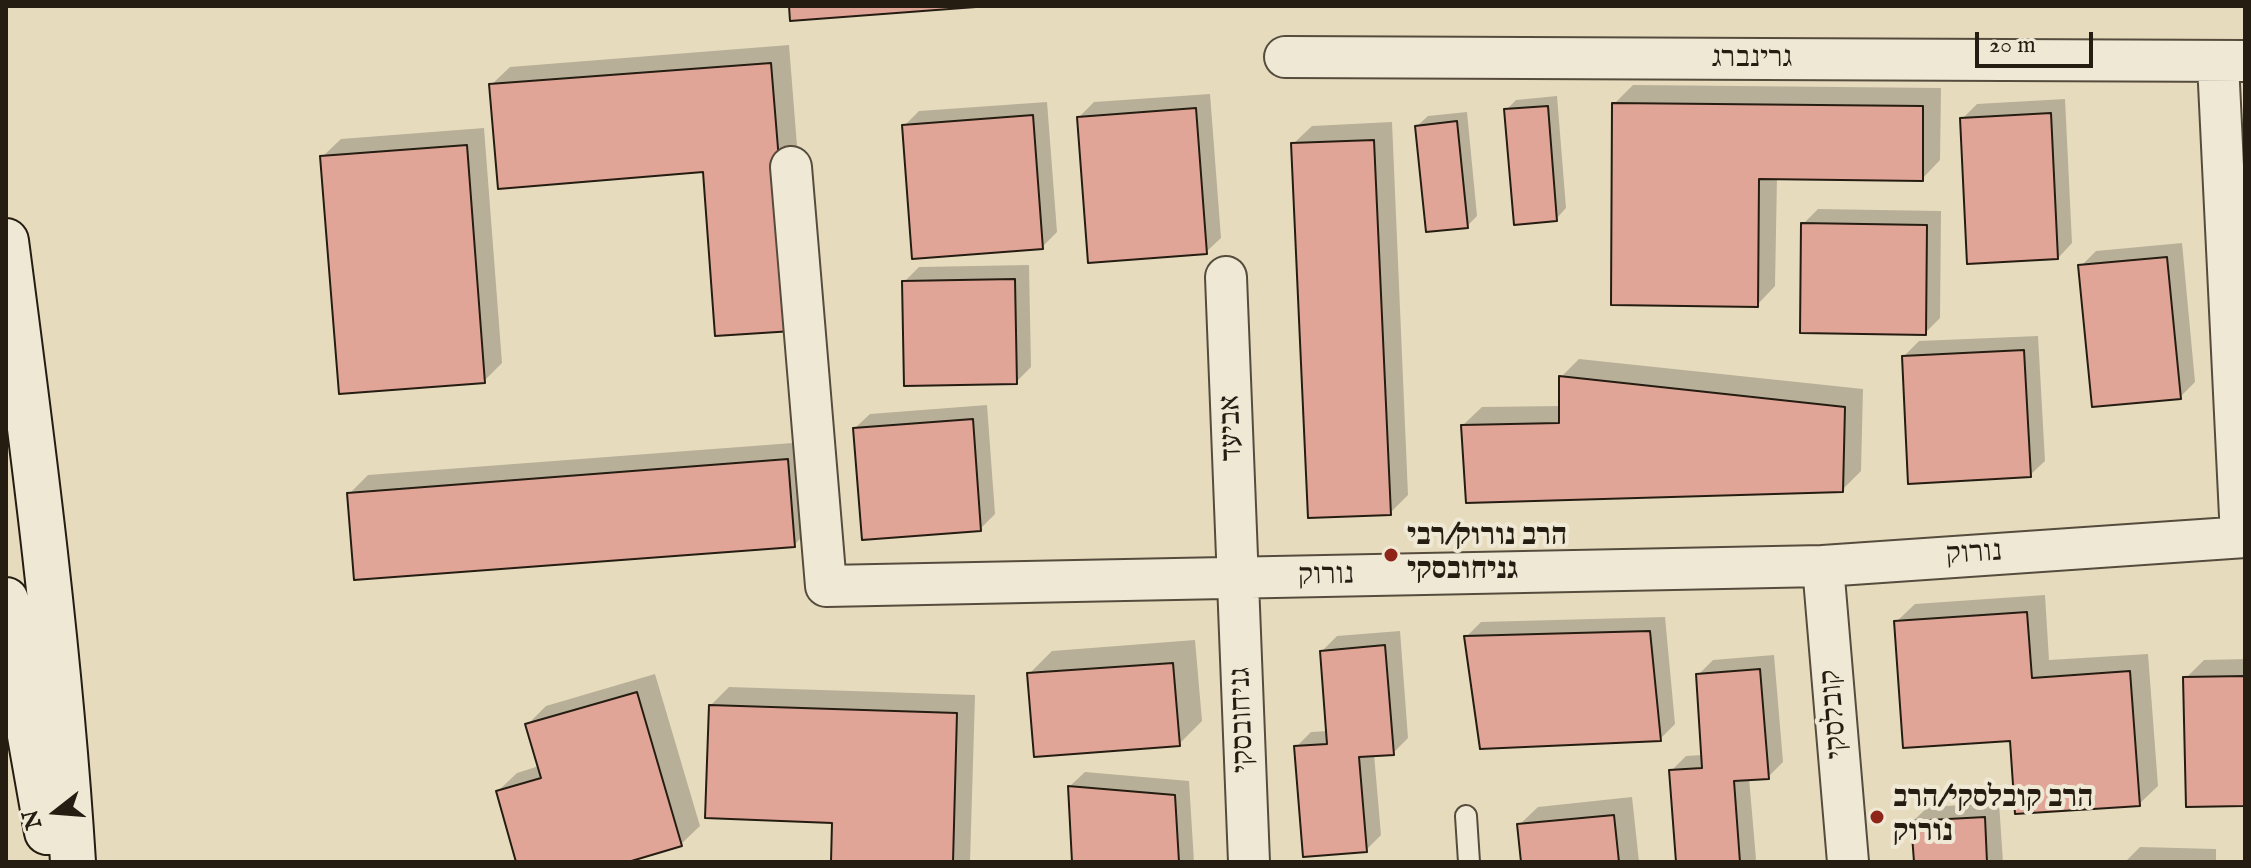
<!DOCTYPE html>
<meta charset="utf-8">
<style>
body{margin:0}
#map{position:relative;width:2251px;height:868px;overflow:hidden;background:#e7dbbe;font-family:"IM FELL English",serif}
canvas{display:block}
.frame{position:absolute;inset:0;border:8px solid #251d12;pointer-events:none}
.north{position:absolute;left:16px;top:772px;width:80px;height:80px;-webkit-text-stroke:6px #efe8d5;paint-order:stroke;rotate:253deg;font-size:22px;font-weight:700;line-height:32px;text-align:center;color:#251d12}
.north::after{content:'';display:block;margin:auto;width:28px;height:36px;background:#251d12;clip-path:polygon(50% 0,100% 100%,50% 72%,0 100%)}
.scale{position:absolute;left:1975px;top:32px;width:118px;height:36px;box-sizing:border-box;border:4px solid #251d12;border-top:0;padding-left:10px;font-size:24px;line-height:28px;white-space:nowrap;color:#251d12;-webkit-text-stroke:6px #efe8d5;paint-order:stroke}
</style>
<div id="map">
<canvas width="2251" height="868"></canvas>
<div class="frame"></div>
<div class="north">N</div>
<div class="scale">20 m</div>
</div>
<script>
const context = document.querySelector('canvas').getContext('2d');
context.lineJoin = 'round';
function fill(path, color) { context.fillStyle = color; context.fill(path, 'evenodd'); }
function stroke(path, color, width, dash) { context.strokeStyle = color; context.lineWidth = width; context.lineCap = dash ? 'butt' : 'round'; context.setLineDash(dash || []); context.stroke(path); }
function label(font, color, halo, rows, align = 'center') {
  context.font = font + ' "IM FELL English","Frank Ruhl Libre",serif'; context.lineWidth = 8; context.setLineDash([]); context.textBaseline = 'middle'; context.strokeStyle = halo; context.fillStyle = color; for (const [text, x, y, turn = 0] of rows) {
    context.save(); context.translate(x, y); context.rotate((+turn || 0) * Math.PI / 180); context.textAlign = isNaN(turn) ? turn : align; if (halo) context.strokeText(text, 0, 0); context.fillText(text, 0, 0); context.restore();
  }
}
const shadow = new Path2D(`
 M 789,45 L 810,310 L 704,170 L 491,85 L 510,67 Z
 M 1633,85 L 1941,88 L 1940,160 L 1922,179 L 1777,177 L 1775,286 L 1757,305 L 1614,104 Z
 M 1210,94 L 1221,238 L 1206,252 L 1079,117 L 1094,102 Z
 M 1557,96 L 1566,208 L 1556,219 L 1506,110 L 1516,100 Z
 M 2065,99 L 2072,243 L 2058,258 L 1962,119 L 1977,104 Z
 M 1047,102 L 1057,232 L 1042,247 L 904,126 L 919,111 Z
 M 1467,112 L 1477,216 L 1467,226 L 1417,126 L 1428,116 Z
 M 1392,122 L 1408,495 L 1390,513 L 1293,144 L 1312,126 Z
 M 484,128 L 502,363 L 484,381 L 322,157 L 341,139 Z
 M 1818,209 L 1941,211 L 1940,318 L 1925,333 L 1803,224 Z
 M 2182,243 L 2195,382 L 2180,397 L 2081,266 L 2096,251 Z
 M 1029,265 L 1031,367 L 1016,382 L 904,282 L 919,267 Z
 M 2038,336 L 2045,461 L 2030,475 L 1904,356 L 1919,341 Z
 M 1579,359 L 1863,389 L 1861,471 L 1842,490 L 1463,425 L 1482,407 L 1561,406 L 1561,377 Z
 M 987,405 L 995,514 L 980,529 L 855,428 L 870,414 Z
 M 806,442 L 812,527 L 794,545 L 349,494 L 368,475 Z
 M 2045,595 L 2049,660 L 2148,654 L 2158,786 L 2139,804 L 1896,622 L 1915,604 Z
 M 1665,617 L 1675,724 L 1660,739 L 1466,637 L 1481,622 Z
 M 1400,631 L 1408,738 L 1393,753 L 1374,754 L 1381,835 L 1366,850 L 1296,747 L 1311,732 L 1328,731 L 1322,651 L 1337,636 Z
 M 1195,640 L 1202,721 L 1179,744 L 1029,674 L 1052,651 Z
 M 1774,655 L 1783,762 L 1768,777 L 1749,778 L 1756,859 L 1753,862 L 1678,862 L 1671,771 L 1686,756 L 1703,755 L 1698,675 L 1713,660 Z
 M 2245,659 L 2245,804 L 2186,678 L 2204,660 Z
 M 655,674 L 700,826 L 681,844 L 621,862 L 519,862 L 498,791 L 517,773 L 539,766 L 528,724 L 546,706 Z
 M 729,687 L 975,695 L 970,862 L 833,862 L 834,821 L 710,706 Z
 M 1085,772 L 1189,781 L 1194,862 L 1074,862 L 1070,786 Z
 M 1632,797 L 1639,862 L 1523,862 L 1519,825 L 1538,807 Z
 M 1999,803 L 2003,862 L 1916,862 L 1913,821 L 1928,807 Z
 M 2140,847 L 2216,849 L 2216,862 L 2125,862 Z`);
const building = new Path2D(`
 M 789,6 L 976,6 L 976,7 L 790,21 Z
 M 771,63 L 793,331 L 715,336 L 703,172 L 498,189 L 489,84 Z
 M 1612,103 L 1923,106 L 1923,181 L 1759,179 L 1758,307 L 1611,305 Z
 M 1548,106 L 1557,221 L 1514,225 L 1504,109 Z
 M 1196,108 L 1207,254 L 1088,263 L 1077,117 Z
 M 2051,113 L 2058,259 L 1967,264 L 1960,118 Z
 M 1033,115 L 1043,249 L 912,259 L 902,125 Z
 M 1457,121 L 1468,228 L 1426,232 L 1415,126 Z
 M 1374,140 L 1391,515 L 1308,518 L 1291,143 Z
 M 467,145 L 485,383 L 339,394 L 320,156 Z
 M 1801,223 L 1927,225 L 1926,335 L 1800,333 Z
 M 2167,257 L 2181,399 L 2092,407 L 2078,265 Z
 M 1015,279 L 1017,384 L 904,386 L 902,281 Z
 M 2024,350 L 2031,477 L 1908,484 L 1902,356 Z
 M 1559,376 L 1845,407 L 1843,492 L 1466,503 L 1461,425 L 1559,423 Z
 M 973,419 L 981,531 L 862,540 L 853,428 Z
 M 788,459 L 795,547 L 354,580 L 347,493 Z
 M 2027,612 L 2032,678 L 2130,671 L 2140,806 L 2015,814 L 2010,741 L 1903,748 L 1894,621 Z
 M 1650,631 L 1661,741 L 1480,749 L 1464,636 Z
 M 1385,645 L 1394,755 L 1359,757 L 1367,852 L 1303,857 L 1294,746 L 1327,744 L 1320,651 Z
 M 1173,663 L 1180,746 L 1034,757 L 1027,673 Z
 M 1760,669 L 1769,779 L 1734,781 L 1740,862 L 1676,862 L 1669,770 L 1702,768 L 1696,674 Z
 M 2245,676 L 2245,806 L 2186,807 L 2183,677 Z
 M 637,692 L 682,846 L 628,862 L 516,862 L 496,791 L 541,778 L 525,724 Z
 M 709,705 L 957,713 L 953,862 L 831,862 L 832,823 L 705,818 Z
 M 1068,786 L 1175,795 L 1179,862 L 1072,862 Z
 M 1614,815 L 1619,862 L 1521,862 L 1517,824 Z
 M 1985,817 L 1987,862 L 1914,862 L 1911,821 Z`);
const service = new Path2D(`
 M 1466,816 L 1469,862`);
const minor = new Path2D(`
 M 1285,57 L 2245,61
 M 2218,63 L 2241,537
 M 791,167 L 826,586 L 1823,566 L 2245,537
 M 1226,277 L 1249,862
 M 1823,566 L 1848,862`);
const secondary = new Path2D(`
 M 6,241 C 33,448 60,654 73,862
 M 6,600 L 47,832`);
const markers = [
 [1391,555,8,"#8f2418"],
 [1877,817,8,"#8f2418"]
];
const streetNames = [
 ["גרינברג",1752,60],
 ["אביעד",1233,428,-92],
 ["נורוק",1974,555,-4],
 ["נורוק",1326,577,-1],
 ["קובלסקי",1836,714,-95],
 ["גניחובסקי",1244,720,-92]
];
const poiNames = [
 ["הרב נורוק/רבי",1407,538],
 ["גניחובסקי",1407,572],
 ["הרב קובלסקי/הרב",1893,800],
 ["נורוק",1893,834]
];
fill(shadow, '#0003');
fill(building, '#e0a596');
stroke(building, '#251d12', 2);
stroke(service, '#564c3d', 24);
stroke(minor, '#564c3d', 44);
stroke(secondary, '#251d12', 48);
stroke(service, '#efe8d5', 20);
stroke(minor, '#efe8d5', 40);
stroke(secondary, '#efe8d5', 44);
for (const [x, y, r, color] of markers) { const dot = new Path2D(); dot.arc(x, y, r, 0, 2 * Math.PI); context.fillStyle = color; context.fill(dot); stroke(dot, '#efe8d5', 3); }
label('30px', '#251d12', '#efe8d5', streetNames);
label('bold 30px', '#251d12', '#efe8d5', poiNames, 'left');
</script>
